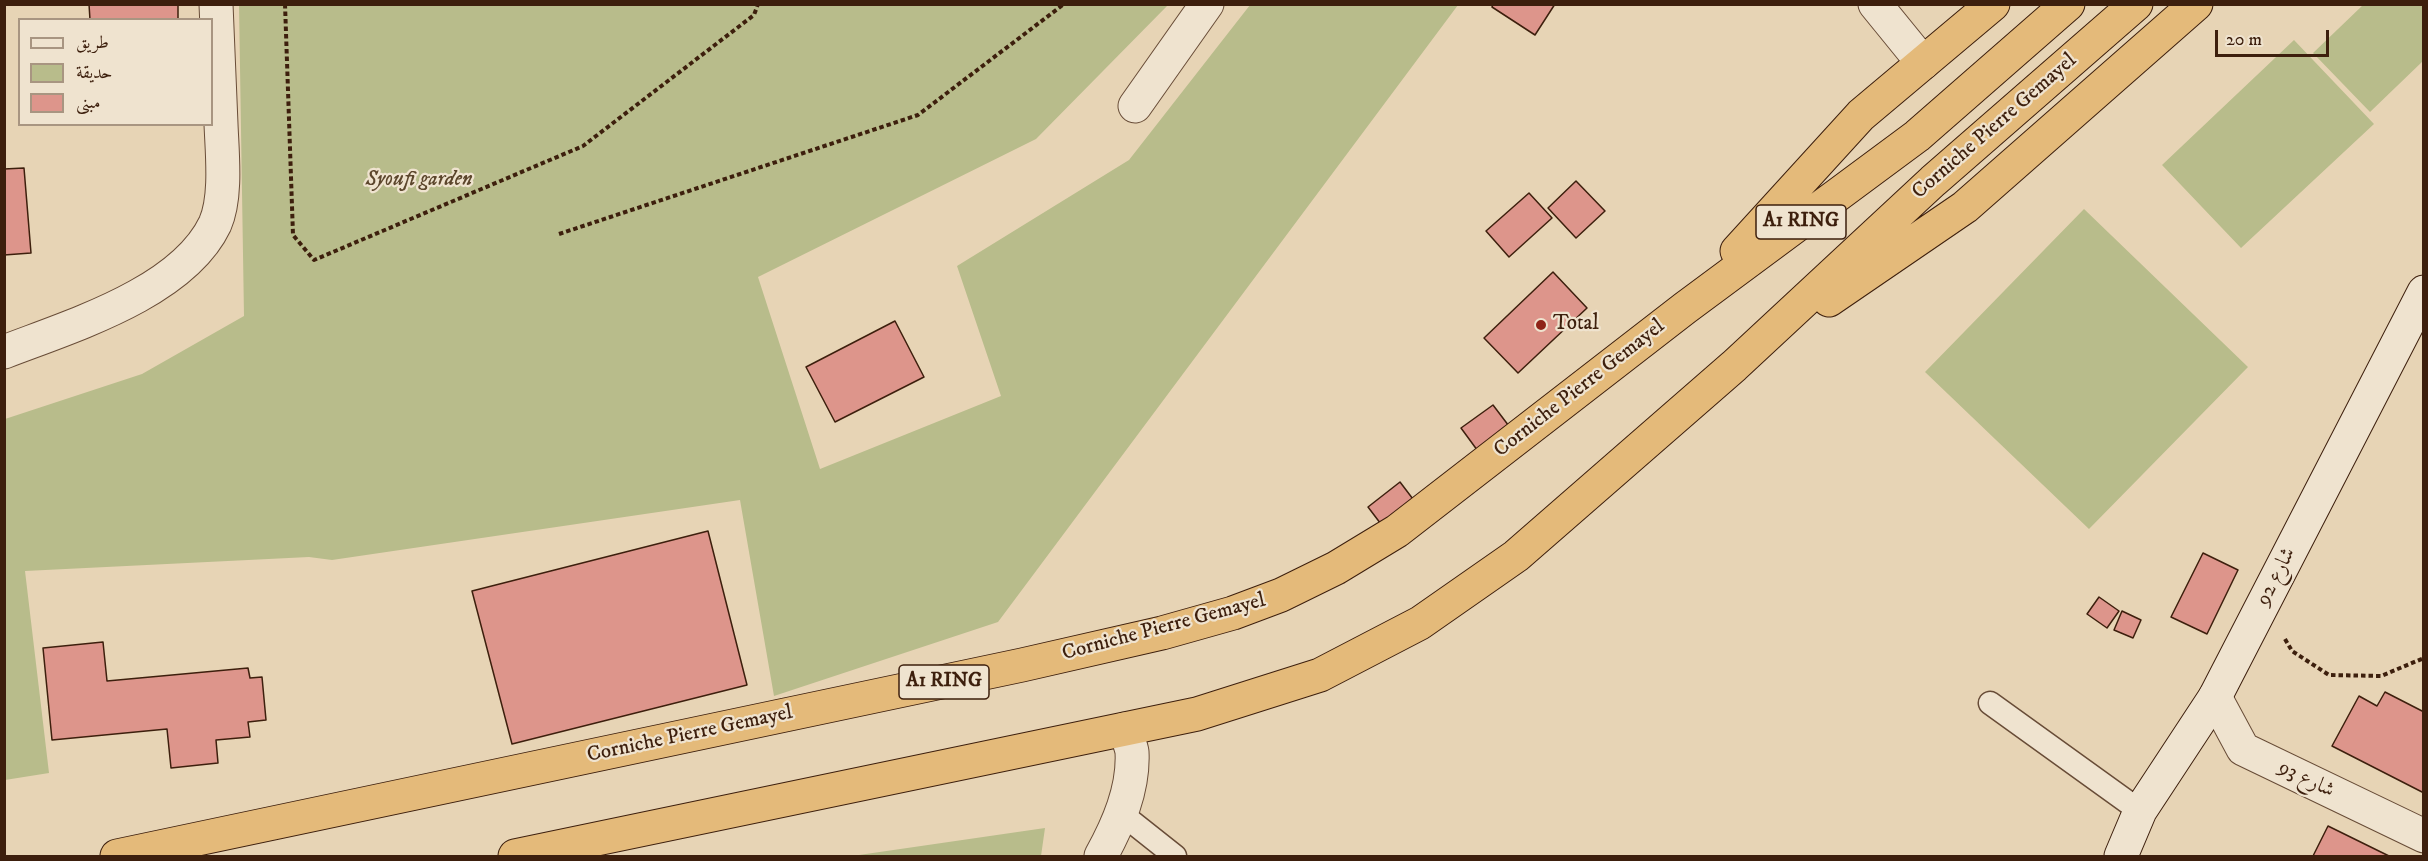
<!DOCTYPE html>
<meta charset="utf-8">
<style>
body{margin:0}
#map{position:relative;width:2428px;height:861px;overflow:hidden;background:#e7d4b5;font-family:"IM FELL DW Pica",Amiri,serif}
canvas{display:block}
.frame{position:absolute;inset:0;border:6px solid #3d1f0d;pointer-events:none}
.legend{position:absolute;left:18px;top:18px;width:195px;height:108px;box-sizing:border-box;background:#efe3cf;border:2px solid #a89581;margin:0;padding:8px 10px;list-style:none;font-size:18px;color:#3d1f0d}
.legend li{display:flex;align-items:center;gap:12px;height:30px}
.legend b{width:30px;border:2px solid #a89581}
.scale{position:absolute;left:2215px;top:30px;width:114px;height:27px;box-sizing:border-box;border:3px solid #3d1f0d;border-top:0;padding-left:8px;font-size:18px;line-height:21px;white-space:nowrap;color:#3d1f0d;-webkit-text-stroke:4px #efe3cf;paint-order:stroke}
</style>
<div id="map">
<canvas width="2428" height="861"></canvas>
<div class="frame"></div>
<ul class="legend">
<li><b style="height:8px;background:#efe3cf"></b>طريق</li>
<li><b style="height:16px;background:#b8bc8b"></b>حديقة</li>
<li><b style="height:16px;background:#dd958b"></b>مبنى</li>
</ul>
<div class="scale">20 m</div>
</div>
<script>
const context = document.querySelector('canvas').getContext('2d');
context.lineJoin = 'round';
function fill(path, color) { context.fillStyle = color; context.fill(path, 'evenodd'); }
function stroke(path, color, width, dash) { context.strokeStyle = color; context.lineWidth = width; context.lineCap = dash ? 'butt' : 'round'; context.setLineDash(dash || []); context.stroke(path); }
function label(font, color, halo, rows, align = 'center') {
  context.font = font + ' "IM FELL DW Pica",Amiri,serif'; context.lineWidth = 4.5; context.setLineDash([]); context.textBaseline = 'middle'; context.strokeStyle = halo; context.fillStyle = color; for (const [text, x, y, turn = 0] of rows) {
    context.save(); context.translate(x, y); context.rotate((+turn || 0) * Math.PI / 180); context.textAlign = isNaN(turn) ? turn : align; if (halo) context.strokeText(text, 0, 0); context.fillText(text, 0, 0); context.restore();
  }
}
const green = new Path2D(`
 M 239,5 L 1168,5 L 1036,139 L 758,277 L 820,469 L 1001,396 L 957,266 L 1129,160 L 1250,5 L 1458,5 L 998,622 L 774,696 L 740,500 L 332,560 L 309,557 L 25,571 L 49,773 L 5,780 L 5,419 L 142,374 L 244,316 Z
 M 2363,5 L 2423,5 L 2423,61 L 2370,112 L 2313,53 Z
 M 2294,40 L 2374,124 L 2241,248 L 2162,165 Z
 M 2084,209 L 2248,367 L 2089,529 L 1925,372 Z
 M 1045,828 L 1041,856 L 859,856 L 859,855 Z`);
const building = new Path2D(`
 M 89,4 L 178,4 L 178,20 L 90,20 Z
 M 1493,4 L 1555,4 L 1535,35 L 1492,7 Z
 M 24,168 L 31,253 L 4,255 L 4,169 Z
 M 1576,181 L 1605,211 L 1576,238 L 1548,208 Z
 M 1529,193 L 1552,218 L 1509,257 L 1486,231 Z
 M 1553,272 L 1587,308 L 1518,373 L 1484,338 Z
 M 895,321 L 924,377 L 835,422 L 806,367 Z
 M 1493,405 L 1515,434 L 1483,458 L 1461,428 Z
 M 1400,482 L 1419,507 L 1387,532 L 1368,507 Z
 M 708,531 L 747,685 L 512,744 L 472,591 Z
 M 2203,553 L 2238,570 L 2207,634 L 2171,617 Z
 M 2099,597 L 2119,611 L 2107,628 L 2087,614 Z
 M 2122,611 L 2141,620 L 2133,638 L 2114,630 Z
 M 103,642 L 107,681 L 248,668 L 250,678 L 262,677 L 266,720 L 248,722 L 250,737 L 216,740 L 218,763 L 171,768 L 167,729 L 52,740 L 43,648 Z
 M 2385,692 L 2424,712 L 2424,793 L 2332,746 L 2359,696 L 2377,706 Z
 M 2328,826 L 2389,856 L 2313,856 Z`);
const path = new Path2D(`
 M 285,4 L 293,235 L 314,260 L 583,146 L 754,15 L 758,4
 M 559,234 L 918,115 L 1064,4
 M 2285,639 L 2292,651 L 2329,675 L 2381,676 L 2424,658`);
const service = new Path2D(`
 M 1990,703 L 2140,811
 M 1122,814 L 1175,856`);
const minor = new Path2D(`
 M 1875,4 L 1923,63
 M 1135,106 L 1207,4
 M 2215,697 L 2243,749 L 2424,836
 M 1101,856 C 1118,825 1134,789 1132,752 C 1131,745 1127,737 1125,729`);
const tertiary = new Path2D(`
 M 4,352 C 71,326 182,293 215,224 C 227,197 222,152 221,124 C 219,84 218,44 216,4`);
const secondary = new Path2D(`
 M 2121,856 L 2140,811 L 2215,697 L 2424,292`);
const trunk = new Path2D(`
 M 1737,251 L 1861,115 L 1993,4
 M 1829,300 L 1965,207 L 2196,4
 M 117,856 L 1022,665 L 1162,633 L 1233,613 L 1281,595 L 1336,568 L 1397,531 L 1685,308 L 1917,136 L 2068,4
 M 515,856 L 1197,714 L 1320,675 L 1420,623 L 1516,556 L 1734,366 L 1933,181 L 2136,4`);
const markers = [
 [1541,325,6,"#8f2418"]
];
const shields = [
 [1801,222,90],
 [944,682,90]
];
const shieldNames = [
 ["A1 RING",1801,222],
 ["A1 RING",944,682]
];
const streetNames = [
 ["Corniche Pierre Gemayel",1995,127,-41],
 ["Corniche Pierre Gemayel",1580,389,-38],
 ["شارع 92",2277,577,-63],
 ["Corniche Pierre Gemayel",1164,628,-15],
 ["Corniche Pierre Gemayel",690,735,-12],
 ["شارع 93",2306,780,26]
];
const parkNames = [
 ["Syoufi garden",419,181]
];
const poiNames = [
 ["Total",1553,325]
];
fill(green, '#b8bc8b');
fill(building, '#dd958b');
stroke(building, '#3d1f0d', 1.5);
stroke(service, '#684c37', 25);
stroke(minor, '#684c37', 35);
stroke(tertiary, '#684c37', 35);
stroke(secondary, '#3d1f0d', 35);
stroke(trunk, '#3d1f0d', 35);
stroke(path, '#3d1f0d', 4, [4.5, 3]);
stroke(service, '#efe3cf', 22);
stroke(minor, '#efe3cf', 33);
stroke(tertiary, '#efe3cf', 33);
stroke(secondary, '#efe3cf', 33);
stroke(trunk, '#e4ba7a', 33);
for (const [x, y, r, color] of markers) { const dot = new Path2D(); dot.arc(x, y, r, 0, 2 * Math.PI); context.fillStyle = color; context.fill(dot); stroke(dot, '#efe3cf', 2); }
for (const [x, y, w] of shields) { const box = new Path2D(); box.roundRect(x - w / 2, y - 17, w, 34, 4.5); context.fillStyle = '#efe3cf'; context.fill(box); stroke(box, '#3d1f0d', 1.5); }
label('bold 20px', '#3d1f0d', null, shieldNames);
label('21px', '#3d1f0d', '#efe3cf', streetNames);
label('italic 21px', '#5c462c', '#efe3cf', parkNames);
label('21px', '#3d1f0d', '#efe3cf', poiNames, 'left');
</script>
